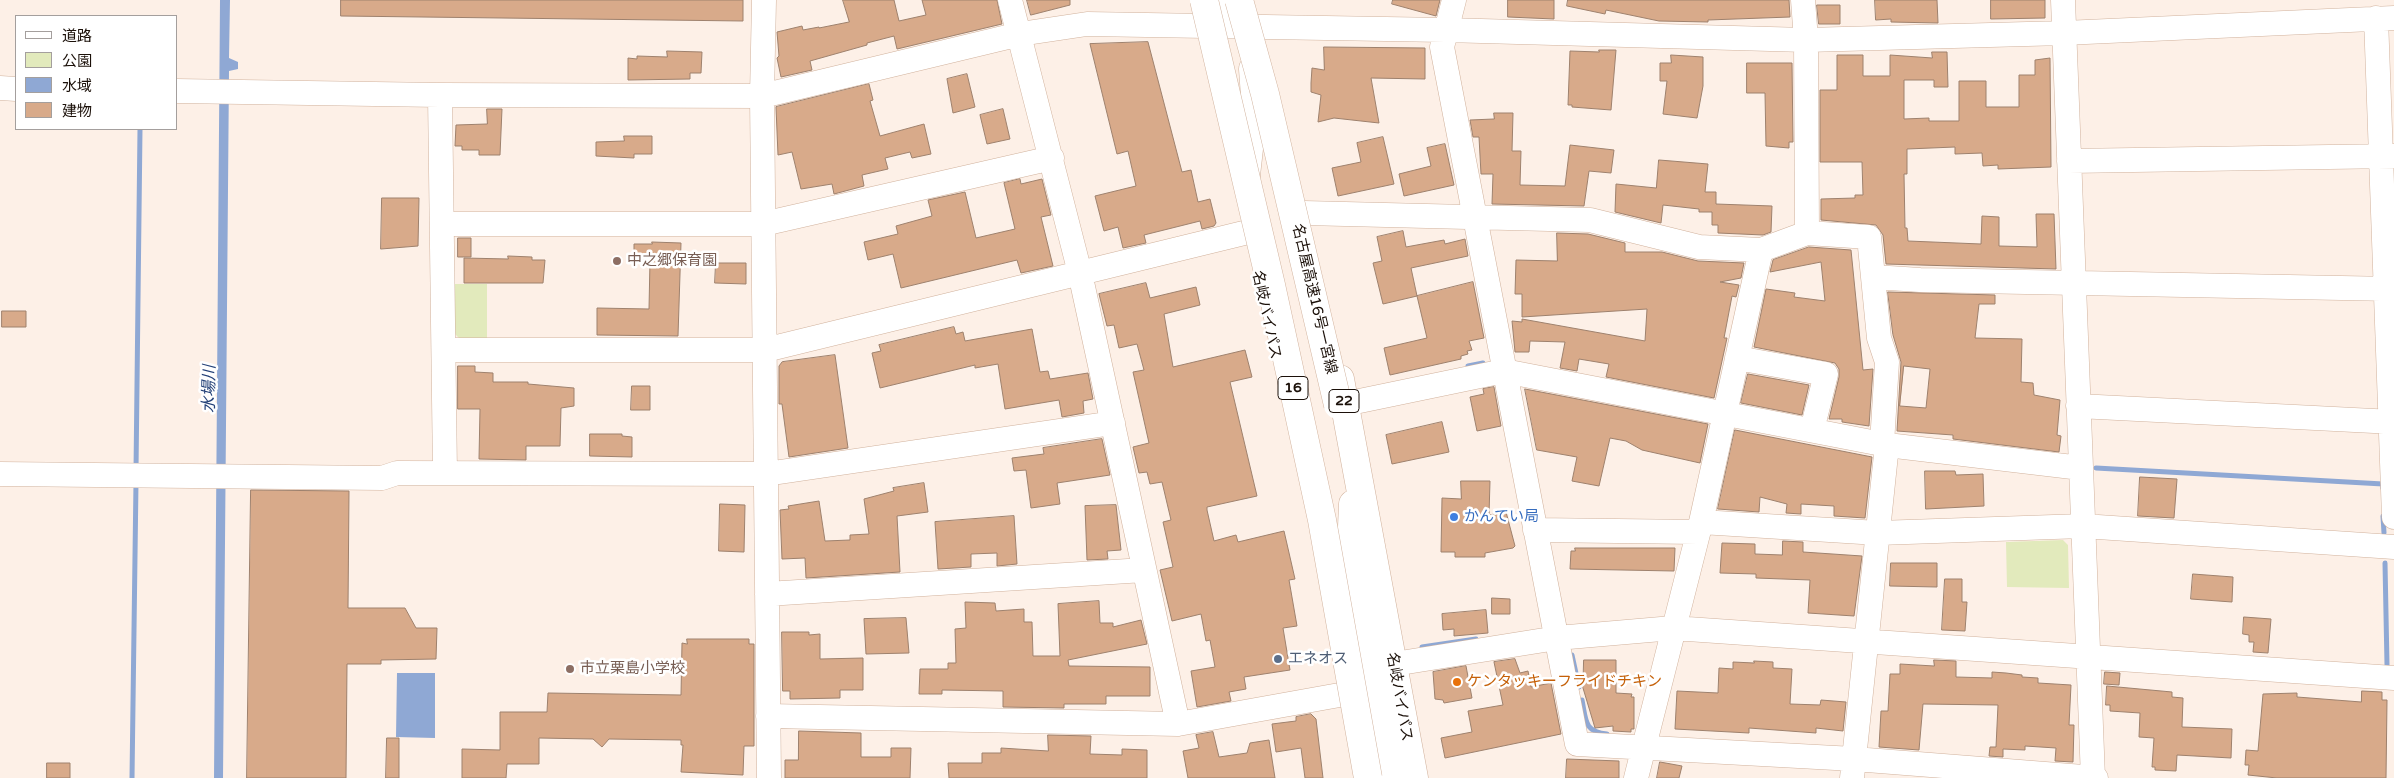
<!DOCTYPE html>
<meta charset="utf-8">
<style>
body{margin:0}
#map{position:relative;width:2394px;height:778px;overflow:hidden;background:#fdf0e7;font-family:"Varela Round","Noto Sans JP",sans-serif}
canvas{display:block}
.legend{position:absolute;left:15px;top:15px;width:162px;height:115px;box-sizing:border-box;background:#fff;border:1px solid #a49f9d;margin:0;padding:6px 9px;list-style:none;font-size:15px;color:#1b1009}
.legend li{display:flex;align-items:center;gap:10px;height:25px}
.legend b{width:25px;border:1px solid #a49f9d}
</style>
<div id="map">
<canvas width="2394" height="778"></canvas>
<ul class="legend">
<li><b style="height:6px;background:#fff"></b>道路</li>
<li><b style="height:14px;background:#e2eabc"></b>公園</li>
<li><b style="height:14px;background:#8fa8d4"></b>水域</li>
<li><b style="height:14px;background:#d8aa8a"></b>建物</li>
</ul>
</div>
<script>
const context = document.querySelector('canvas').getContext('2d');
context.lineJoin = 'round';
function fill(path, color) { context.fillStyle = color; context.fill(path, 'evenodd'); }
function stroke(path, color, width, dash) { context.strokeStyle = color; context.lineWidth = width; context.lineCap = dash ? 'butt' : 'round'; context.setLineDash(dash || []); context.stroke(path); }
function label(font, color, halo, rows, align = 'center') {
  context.font = font + ' "Varela Round","Noto Sans JP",sans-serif'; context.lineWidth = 5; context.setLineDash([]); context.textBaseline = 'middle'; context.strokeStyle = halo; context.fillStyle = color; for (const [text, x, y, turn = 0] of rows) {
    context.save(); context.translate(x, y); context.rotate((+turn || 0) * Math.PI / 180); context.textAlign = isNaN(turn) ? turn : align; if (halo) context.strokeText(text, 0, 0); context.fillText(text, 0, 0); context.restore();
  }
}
const green = new Path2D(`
 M 454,284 L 487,284 L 487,339 L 460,339 L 455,334 Z
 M 2063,540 L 2068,545 L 2069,588 L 2007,587 L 2006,542 Z`);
const water = new Path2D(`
 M 220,0 L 230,0 L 229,58 L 238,62 L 238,69 L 229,71 L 223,778 L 214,778 Z
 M 397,673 L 435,673 L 435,738 L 396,737 Z`);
const stream = new Path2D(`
 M 1468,366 L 1483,363
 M 2096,468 L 2383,484 L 2383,488
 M 136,470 L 140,129
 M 2383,516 L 2384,533
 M 2385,563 L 2387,665
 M 1422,647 L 1476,639
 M 1572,655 L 1579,687
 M 1582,700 C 1586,720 1584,732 1607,734
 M 132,778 L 136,482`);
const building = new Path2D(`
 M 341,0 L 743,0 L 743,21 L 341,16 Z
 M 843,0 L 894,0 L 899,21 L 926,15 L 922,0 L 997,0 L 1002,24 L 897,49 L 894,36 L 867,43 L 867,45 L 810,61 L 812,70 L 781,77 L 777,58 L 779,56 L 777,32 L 802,26 L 803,30 L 819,27 L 819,28 L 849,22 Z
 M 1027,0 L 1070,0 L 1070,5 L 1031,15 Z
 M 1393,0 L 1440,0 L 1436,16 L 1392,4 Z
 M 1508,0 L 1554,0 L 1554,19 L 1508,17 Z
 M 1568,0 L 1789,0 L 1790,17 L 1708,20 L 1708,22 L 1659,21 L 1606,10 L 1605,14 L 1567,6 Z
 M 1875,0 L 1937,0 L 1938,23 L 1891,22 L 1891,19 L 1876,20 Z
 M 1991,0 L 2045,0 L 2045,18 L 1991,19 Z
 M 1817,5 L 1840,5 L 1840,24 L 1819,24 Z
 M 1148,42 L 1182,172 L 1191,170 L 1198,202 L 1210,199 L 1216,223 L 1214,226 L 1202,229 L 1200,221 L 1144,235 L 1146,243 L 1123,248 L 1118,227 L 1104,231 L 1095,196 L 1136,186 L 1128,151 L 1117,154 L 1090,44 Z
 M 1324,47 L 1425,48 L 1425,79 L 1371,78 L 1379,123 L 1334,118 L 1318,122 L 1321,95 L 1311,92 L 1311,83 L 1312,68 L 1324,70 Z
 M 1599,50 L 1616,50 L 1611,110 L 1572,107 L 1572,105 L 1568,105 L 1570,51 L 1599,52 Z
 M 667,51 L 702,52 L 701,73 L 690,73 L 690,79 L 628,80 L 628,58 L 637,59 L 637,56 L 667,57 Z
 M 1932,52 L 1947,52 L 1948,87 L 1934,87 L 1934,80 L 1904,80 L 1904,119 L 1929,118 L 1929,121 L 1959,121 L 1959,81 L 1986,81 L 1986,107 L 2019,107 L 2019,75 L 2035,75 L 2035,60 L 2050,58 L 2051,167 L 1998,169 L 1998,165 L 1983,166 L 1982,153 L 1955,154 L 1955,147 L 1907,149 L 1907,174 L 1904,174 L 1905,228 L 1907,228 L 1908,241 L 1981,244 L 1982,216 L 1999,217 L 1999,246 L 2037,247 L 2036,214 L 2054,214 L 2056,269 L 1886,264 L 1883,235 L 1876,225 L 1821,220 L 1821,199 L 1855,198 L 1855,195 L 1863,195 L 1862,162 L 1820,162 L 1820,90 L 1837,90 L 1837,55 L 1863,55 L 1863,76 L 1890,76 L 1890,55 L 1932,58 Z
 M 1671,55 L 1703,57 L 1703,86 L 1697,118 L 1663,114 L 1667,81 L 1660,81 L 1660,63 L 1671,63 Z
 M 1747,63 L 1792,63 L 1793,142 L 1789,142 L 1789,148 L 1766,146 L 1765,93 L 1747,93 Z
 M 967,74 L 975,107 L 953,113 L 947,79 Z
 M 869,84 L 873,100 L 870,101 L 880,136 L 924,124 L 931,154 L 912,158 L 910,152 L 885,158 L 888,169 L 862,175 L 864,186 L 834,194 L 832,184 L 801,189 L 792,152 L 778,155 L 776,107 Z
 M 487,109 L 502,109 L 500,155 L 479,155 L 479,150 L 462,150 L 462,146 L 455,146 L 456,125 L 487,124 Z
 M 1003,109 L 1010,139 L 987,144 L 980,115 Z
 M 1494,113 L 1513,113 L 1512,151 L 1521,151 L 1520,185 L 1565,186 L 1570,145 L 1614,150 L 1611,173 L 1589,171 L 1584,206 L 1492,204 L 1493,174 L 1481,174 L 1479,137 L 1473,137 L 1470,120 L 1494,119 Z
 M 624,136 L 652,136 L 652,154 L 634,154 L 634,158 L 596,156 L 596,142 L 624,141 Z
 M 1383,137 L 1394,184 L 1338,196 L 1332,168 L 1361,162 L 1357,143 Z
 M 1445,144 L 1454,185 L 1404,196 L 1399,174 L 1431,166 L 1427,148 Z
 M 1659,160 L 1708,164 L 1705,192 L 1716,192 L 1716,204 L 1772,206 L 1771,232 L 1763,235 L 1718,233 L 1718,225 L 1712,225 L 1712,212 L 1699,212 L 1699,209 L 1663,205 L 1661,223 L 1615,212 L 1616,184 L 1656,188 Z
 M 1020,179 L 1021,184 L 1042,179 L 1051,215 L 1041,217 L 1053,266 L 1021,273 L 1017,260 L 901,288 L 893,254 L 868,260 L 864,242 L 898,234 L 896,226 L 932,216 L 928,200 L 965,192 L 976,238 L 1015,229 L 1004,183 Z
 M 382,198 L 419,198 L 418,246 L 381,249 Z
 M 1403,231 L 1406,247 L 1444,240 L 1445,244 L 1465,239 L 1468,256 L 1411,268 L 1417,296 L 1383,304 L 1373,263 L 1382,261 L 1377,237 Z
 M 1557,233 L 1588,234 L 1625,243 L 1625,252 L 1662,252 L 1698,261 L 1744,263 L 1741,278 L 1720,282 L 1739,285 L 1736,297 L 1732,296 L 1724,338 L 1727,338 L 1714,398 L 1606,377 L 1609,364 L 1579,359 L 1577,371 L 1560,368 L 1565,342 L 1530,341 L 1529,352 L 1515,352 L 1512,321 L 1522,322 L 1522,319 L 1645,341 L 1647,309 L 1522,317 L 1522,294 L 1515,294 L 1516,260 L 1557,261 Z
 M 458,238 L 471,238 L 471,257 L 458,257 Z
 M 652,242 L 681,243 L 678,336 L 597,335 L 597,308 L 649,309 L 650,260 L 634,260 L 634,244 L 652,244 Z
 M 1809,247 L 1851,250 L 1863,370 L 1873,369 L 1869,426 L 1842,422 L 1842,419 L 1829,419 L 1839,377 L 1839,369 L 1835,363 L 1754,347 L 1766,289 L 1795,293 L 1794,297 L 1825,301 L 1821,262 L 1770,272 L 1773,260 Z
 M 508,256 L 532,257 L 532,260 L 545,260 L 543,283 L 464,283 L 464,258 L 508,259 Z
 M 716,263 L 746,263 L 746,284 L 715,283 Z
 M 1473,282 L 1484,338 L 1469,341 L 1472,350 L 1467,351 L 1468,354 L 1461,356 L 1461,359 L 1390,375 L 1384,348 L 1427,338 L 1417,296 Z
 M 1146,283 L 1150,298 L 1196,287 L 1200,305 L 1164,314 L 1173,367 L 1245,350 L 1252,377 L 1230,382 L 1257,496 L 1207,507 L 1207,510 L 1214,541 L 1236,535 L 1238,542 L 1284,531 L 1295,579 L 1289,580 L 1297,626 L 1283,628 L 1290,670 L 1244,677 L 1246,689 L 1229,692 L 1231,701 L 1197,707 L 1191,671 L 1215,667 L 1210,640 L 1206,641 L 1201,614 L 1172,621 L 1160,570 L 1173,567 L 1163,522 L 1171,520 L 1162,482 L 1150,484 L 1147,472 L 1139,473 L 1133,447 L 1149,443 L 1133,372 L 1144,370 L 1137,344 L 1119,348 L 1114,325 L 1107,326 L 1099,294 Z
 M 1888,292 L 1995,295 L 1995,304 L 1979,304 L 1975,338 L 2022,339 L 2021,382 L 2033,383 L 2034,395 L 2060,400 L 2057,435 L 2061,436 L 2059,452 L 1953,439 L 1953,435 L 1897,431 L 1901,362 L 1893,335 ZM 1904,366 L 1930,369 L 1926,408 L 1900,406 Z
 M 2,311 L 26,311 L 26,327 L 2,327 Z
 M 954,327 L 956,334 L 963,332 L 965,341 L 1032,329 L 1040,372 L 1048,371 L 1050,379 L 1088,373 L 1093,399 L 1083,401 L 1084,413 L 1062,417 L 1059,400 L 1005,409 L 998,364 L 975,368 L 975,365 L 880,388 L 872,353 L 881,351 L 879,345 Z
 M 835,355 L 848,448 L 789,457 L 782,404 L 779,404 L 779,366 L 782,362 Z
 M 458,366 L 475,366 L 475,372 L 493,373 L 493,382 L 528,382 L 528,384 L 574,388 L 574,406 L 561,408 L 560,446 L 526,446 L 526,460 L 479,459 L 480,409 L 458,409 Z
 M 1748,374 L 1809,385 L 1802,415 L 1741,403 Z
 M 632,386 L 650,386 L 650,410 L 631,410 Z
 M 1494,387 L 1501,426 L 1477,431 L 1470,397 L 1484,394 L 1483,389 Z
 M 1525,389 L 1708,424 L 1700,463 L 1642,450 L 1626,441 L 1610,438 L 1599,486 L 1572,481 L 1577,457 L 1537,450 Z
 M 1442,422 L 1449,452 L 1392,464 L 1386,435 Z
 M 1735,430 L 1872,457 L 1865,518 L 1834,516 L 1834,506 L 1801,504 L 1801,514 L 1786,513 L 1787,504 L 1760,497 L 1759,512 L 1718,509 Z
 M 590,434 L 622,434 L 622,436 L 632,437 L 632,457 L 590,456 Z
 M 1102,439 L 1110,475 L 1057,483 L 1060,504 L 1031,508 L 1026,470 L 1014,471 L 1012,458 L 1044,454 L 1043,448 Z
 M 1925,471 L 1955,471 L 1956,475 L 1983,474 L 1984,506 L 1926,509 Z
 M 2140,477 L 2177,479 L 2174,518 L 2138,516 Z
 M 1461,481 L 1490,481 L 1489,515 L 1506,512 L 1515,546 L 1513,548 L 1485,553 L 1485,557 L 1455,557 L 1455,552 L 1441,552 L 1442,498 L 1461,499 Z
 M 924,483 L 928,512 L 897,516 L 900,572 L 806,578 L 805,558 L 782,559 L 780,510 L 789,509 L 788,506 L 819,501 L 825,541 L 850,540 L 850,535 L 869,534 L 864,499 L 894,491 L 893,488 Z
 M 251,490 L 349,491 L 348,608 L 405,608 L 416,628 L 437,628 L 436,659 L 381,660 L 381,664 L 347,664 L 346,778 L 247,778 Z
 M 720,504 L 745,505 L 744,552 L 719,551 Z
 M 1116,505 L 1121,550 L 1107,551 L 1108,559 L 1087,560 L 1085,506 Z
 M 1014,516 L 1017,564 L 997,566 L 997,553 L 971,554 L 971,567 L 938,569 L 935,522 Z
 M 1783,541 L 1803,542 L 1803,552 L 1862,556 L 1854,616 L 1808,613 L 1810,580 L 1756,578 L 1756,574 L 1720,573 L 1722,543 L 1755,544 L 1755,554 L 1782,555 Z
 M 1575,548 L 1675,548 L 1674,571 L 1570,569 L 1571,551 L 1575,551 Z
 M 1891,563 L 1937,563 L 1937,587 L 1890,586 Z
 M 2193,574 L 2233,577 L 2232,602 L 2191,599 Z
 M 1945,579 L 1962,579 L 1962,602 L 1967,602 L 1965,631 L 1942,630 Z
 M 1492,598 L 1510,599 L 1510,614 L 1492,614 Z
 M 1099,601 L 1100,623 L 1113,623 L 1113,627 L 1141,620 L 1147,644 L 1068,660 L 1069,666 L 1150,667 L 1150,696 L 1106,696 L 1106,704 L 1064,704 L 1064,708 L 1003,707 L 1003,691 L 942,690 L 942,694 L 919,694 L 920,669 L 948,669 L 948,663 L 956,663 L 955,629 L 966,628 L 965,602 L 995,603 L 996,611 L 1024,609 L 1024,622 L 1032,622 L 1033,656 L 1060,656 L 1058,604 Z
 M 1486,610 L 1488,633 L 1454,636 L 1454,629 L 1443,630 L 1442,614 Z
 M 2244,617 L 2271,619 L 2268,653 L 2253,652 L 2254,642 L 2249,642 L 2249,635 L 2243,634 Z
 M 906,618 L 909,653 L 866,654 L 864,619 Z
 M 782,632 L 809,632 L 809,635 L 820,634 L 820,659 L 863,658 L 863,690 L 840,690 L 840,698 L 790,699 L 790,691 L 783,691 Z
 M 687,639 L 749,639 L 749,644 L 754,644 L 754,746 L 744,746 L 743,775 L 681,772 L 683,745 L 681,745 L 681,740 L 609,739 L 602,747 L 593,739 L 539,738 L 539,764 L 507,764 L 506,778 L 462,778 L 462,749 L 500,750 L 500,712 L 547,712 L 548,693 L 681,695 L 682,643 L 687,644 Z
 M 1515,659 L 1520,673 L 1528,671 L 1531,687 L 1551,683 L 1561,734 L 1445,758 L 1441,738 L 1472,732 L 1468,711 L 1503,705 L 1494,662 Z
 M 1584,660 L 1616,660 L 1616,693 L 1632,694 L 1631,697 L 1634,697 L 1634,729 L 1631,729 L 1631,732 L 1613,731 L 1613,726 L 1595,728 L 1583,688 Z
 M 1934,660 L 1956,661 L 1956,677 L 1992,678 L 1992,672 L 2006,673 L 2022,675 L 2022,677 L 2038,678 L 2038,683 L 2071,685 L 2069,725 L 2074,725 L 2073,762 L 2055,761 L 2056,748 L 2025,746 L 2025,750 L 2003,749 L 2003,757 L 1989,756 L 1990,747 L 1996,747 L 1998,705 L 1923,704 L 1919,750 L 1879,747 L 1881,711 L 1888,711 L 1890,674 L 1900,674 L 1900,664 L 1934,666 Z
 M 1754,661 L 1773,662 L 1773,668 L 1792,669 L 1790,704 L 1820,705 L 1821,700 L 1846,702 L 1843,731 L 1816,728 L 1816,733 L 1749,728 L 1749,733 L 1675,729 L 1677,691 L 1718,693 L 1719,668 L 1733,669 L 1733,662 L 1754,663 Z
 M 1466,666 L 1472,698 L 1444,703 L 1443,700 L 1435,699 L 1433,672 Z
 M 2105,672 L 2120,673 L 2119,685 L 2104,684 Z
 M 2107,686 L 2172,692 L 2172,697 L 2183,698 L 2182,727 L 2232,729 L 2231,758 L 2177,755 L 2176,771 L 2155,770 L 2155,767 L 2152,767 L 2154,738 L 2139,737 L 2140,713 L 2110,711 L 2110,705 L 2106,705 Z
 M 2362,691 L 2382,692 L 2382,700 L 2387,700 L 2386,778 L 2277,778 L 2248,775 L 2249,765 L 2245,765 L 2246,750 L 2258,751 L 2263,694 L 2297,693 L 2297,697 L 2361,702 Z
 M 1311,714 L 1316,719 L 1323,778 L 1305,778 L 1301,748 L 1276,752 L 1272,724 L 1296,721 L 1296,717 Z
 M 799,731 L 861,733 L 861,757 L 891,757 L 891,748 L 911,748 L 910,778 L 785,778 L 785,760 L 798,760 Z
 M 1213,732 L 1219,757 L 1247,753 L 1250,743 L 1269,740 L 1275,778 L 1188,778 L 1183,751 L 1199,748 L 1196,735 Z
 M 1048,735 L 1091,736 L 1090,754 L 1122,755 L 1122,749 L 1147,750 L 1147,778 L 949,778 L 948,763 L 982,763 L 982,753 L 1001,753 L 1001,748 L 1048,751 Z
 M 387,738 L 399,738 L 399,778 L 386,778 Z
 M 1567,759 L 1619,761 L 1619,778 L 1566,778 Z
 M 1660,762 L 1682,766 L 1679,778 L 1657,778 Z
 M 47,763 L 70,763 L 70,778 L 47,778 Z`);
const minor = new Path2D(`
 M 764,0 L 762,96 L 769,778
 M 1010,0 L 1080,273 L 1178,724
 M 1454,0 L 1442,47 L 1577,744 L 1854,759 L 2096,778
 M 1803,0 L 1806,40 L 1807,233
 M 2063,0 L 2093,778
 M 2376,18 L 2394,517
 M 0,88 L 16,89
 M 176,91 L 440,95 L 762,96 L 1020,34 L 1087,24 L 1445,30 L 1806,40 L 2064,33 L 2394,18
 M 440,95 L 445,473
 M 2069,161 L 2394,156
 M 1304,213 L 1590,220 L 1699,247 L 1761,250 L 1807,233 L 1869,237 L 1873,277 L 1920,280 L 2394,289
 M 443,224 L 763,224 L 1052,158
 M 1873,277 L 1879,338 L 1887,362 L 1882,444
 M 445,350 L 765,350 L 1248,232
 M 1737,358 L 1826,374 L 1812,430
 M 1345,404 L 1504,371 L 1887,445 L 2081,468
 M 2078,406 L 2394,422
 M 0,474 L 382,478 L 397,473 L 766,474 L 1113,423
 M 1701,522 L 1878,533 L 2083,526 L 2394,547
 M 1535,530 L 1698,532
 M 767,594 L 1144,570
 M 1394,664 L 1557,638 L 1673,628 L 2394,678
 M 768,716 L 1178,724 L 1345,694
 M 1636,778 L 1701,522 L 1761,250
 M 1852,778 L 1887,445`);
const highway = new Path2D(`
 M 1202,24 L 1221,9 L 1228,0
 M 1246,175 L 1255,96 L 1253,69
 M 1340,379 L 1414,778
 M 1353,504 L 1351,550 L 1388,778`);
const highwayBridge = new Path2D(`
 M 1204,0 L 1271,285 L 1322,520 L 1368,778
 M 1239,0 L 1265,94 L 1338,405`);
const markers = [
 [617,261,5,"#8d6e63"],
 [1454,517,5,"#3f7fe0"],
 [1278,659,5,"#5c6f8a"],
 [570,669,5,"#8d6e63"],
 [1457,682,5,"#e8710a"]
];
const shields = [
 [1293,388,30],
 [1344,401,30]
];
const shieldNames = [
 ["16",1293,388],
 ["22",1344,401]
];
const educationNames = [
 ["中之郷保育園",627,261],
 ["市立栗島小学校",580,669]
];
const streetNames = [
 ["名古屋高速16号一宮線",1314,299,77],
 ["名岐バイパス",1266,315,78],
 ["名岐バイパス",1399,697,80]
];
const shopNames = [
 ["かんてい局",1464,517]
];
const serviceNames = [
 ["エネオス",1288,659]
];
const foodNames = [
 ["ケンタッキーフライドチキン",1467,682]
];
const waterNames = [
 ["水場川",210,389,-89]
];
fill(green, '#e2eabc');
fill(water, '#8fa8d4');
stroke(stream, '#8fa8d4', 5);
fill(building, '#d8aa8a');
stroke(building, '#9e816d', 1);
stroke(minor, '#d1b29d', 25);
stroke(highway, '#d1b29d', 29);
stroke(minor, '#fff', 24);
stroke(highway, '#fff', 28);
stroke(highwayBridge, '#d1b29d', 29, []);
stroke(highwayBridge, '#fff', 28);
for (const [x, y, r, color] of markers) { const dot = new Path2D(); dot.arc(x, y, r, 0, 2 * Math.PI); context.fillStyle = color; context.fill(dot); stroke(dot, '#fff', 2); }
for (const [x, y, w] of shields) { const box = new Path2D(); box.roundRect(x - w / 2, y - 11.5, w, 23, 4); context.fillStyle = '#fff'; context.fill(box); stroke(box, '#1b1009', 1); }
label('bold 14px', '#1b1009', null, shieldNames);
label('15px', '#785e54', '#fff', educationNames, 'left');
label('15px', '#1b1009', '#fff', streetNames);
label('15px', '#366cbe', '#fff', shopNames, 'left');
label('15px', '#4e5e75', '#fff', serviceNames, 'left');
label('15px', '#c56008', '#fff', foodNames, 'left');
label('italic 16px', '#244178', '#fff', waterNames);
</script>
